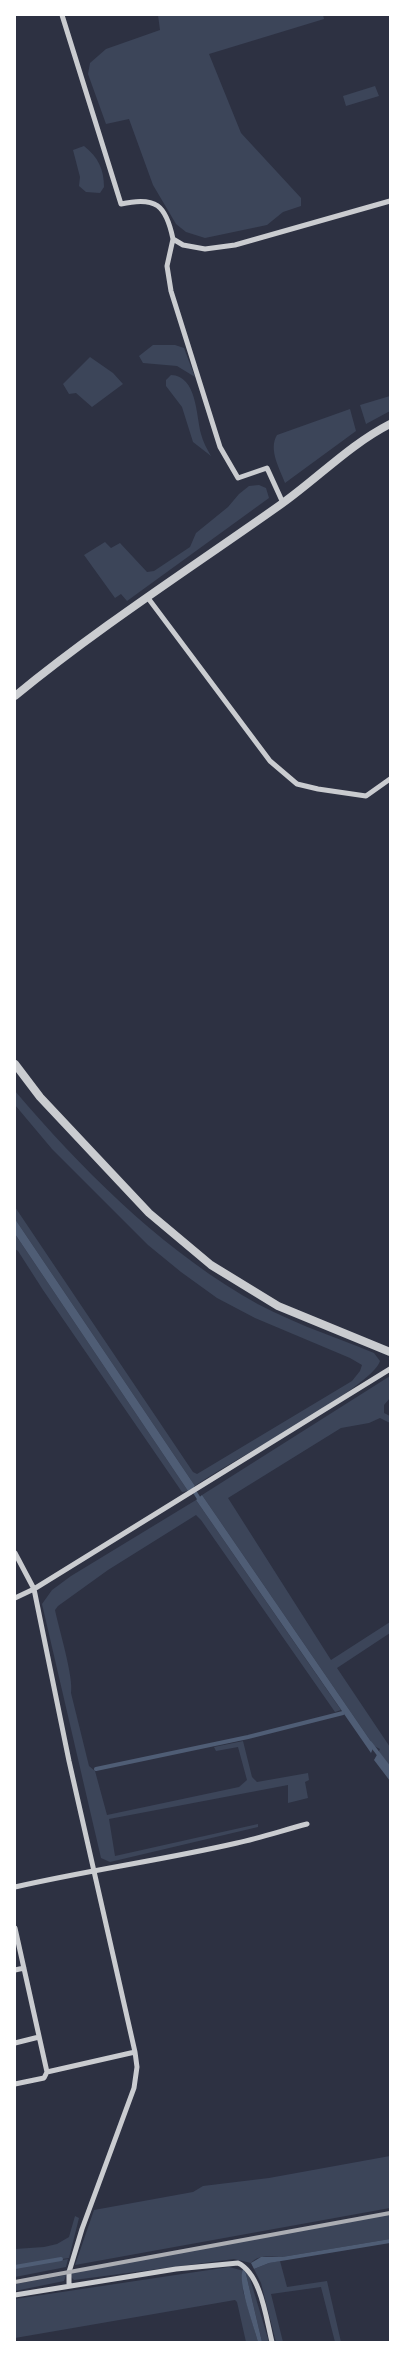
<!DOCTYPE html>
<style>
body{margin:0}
#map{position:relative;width:405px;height:2357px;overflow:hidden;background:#2d3142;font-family:"Exo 2",sans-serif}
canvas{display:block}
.frame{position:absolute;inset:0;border:16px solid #fff;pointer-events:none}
</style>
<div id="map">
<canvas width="405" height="2357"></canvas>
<div class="frame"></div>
</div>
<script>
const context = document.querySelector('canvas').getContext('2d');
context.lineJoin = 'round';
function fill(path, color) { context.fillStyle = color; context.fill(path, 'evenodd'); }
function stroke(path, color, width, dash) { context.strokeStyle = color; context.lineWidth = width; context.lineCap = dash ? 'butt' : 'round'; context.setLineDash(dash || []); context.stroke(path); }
const green = new Path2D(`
 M 158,15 L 323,15 L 324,19 L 209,54 L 241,133 L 301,198 L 301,206 L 283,212 L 267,225 L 205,238 L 186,232 L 176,224 L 153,185 L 129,119 L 106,124 L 88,74 L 90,63 L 106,49 L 160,30 Z
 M 375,86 L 379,96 L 346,106 L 343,96 Z
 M 84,146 C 98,157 104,169 104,187 L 100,193 L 86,192 L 79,186 L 80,177 L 73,150 Z
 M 153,345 L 175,345 L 184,348 L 195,377 L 177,366 L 143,363 L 139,356 Z
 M 90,357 L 113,373 L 123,384 L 92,407 L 76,393 L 69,394 L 63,384 Z
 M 171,375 C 197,376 196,415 201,434 C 203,442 207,449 211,456 L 193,442 L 182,407 L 166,386 L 166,380 Z
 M 390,396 L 390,411 L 366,424 L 360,405 Z
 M 350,409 L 356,431 L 285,483 C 280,469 268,450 277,435 Z
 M 259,485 L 266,488 L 269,498 L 127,601 L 121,594 L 115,598 L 84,555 L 105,542 L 111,548 L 120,543 L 147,572 L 154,571 L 190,547 L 196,533 L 228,507 L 239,494 L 249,486 Z
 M 15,1091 C 81,1168 154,1242 242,1295 C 283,1320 330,1335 374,1353 L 380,1361 C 373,1387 225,1464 195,1486 L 15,1219 L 15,1207 L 193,1472 L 197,1474 L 352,1381 L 360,1371 L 362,1365 L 350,1358 L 255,1318 L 217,1298 L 181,1272 L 148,1245 L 52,1149 L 15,1105 Z
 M 15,1234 L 188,1491 L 182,1492 L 43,1290 L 18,1251 L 15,1249 Z
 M 390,1376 L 390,1398 L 384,1405 L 384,1413 L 390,1416 L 390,1423 L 380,1418 L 369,1423 L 341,1428 L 228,1498 L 331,1660 L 390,1622 L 390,1633 L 337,1668 L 390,1747 L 390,1769 L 378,1753 L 380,1749 L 374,1746 L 202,1495 Z
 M 196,1500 L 341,1710 L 335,1712 L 201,1520 L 196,1515 L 108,1570 L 58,1606 L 55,1610 C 59,1629 74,1678 71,1693 L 89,1766 L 95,1771 L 107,1815 L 239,1787 L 247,1780 L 238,1747 L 216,1751 L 214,1747 L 243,1741 L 252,1777 L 257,1782 L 308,1773 L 309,1780 L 305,1782 L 308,1798 L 288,1803 L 288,1785 L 109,1819 L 115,1856 L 258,1824 L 258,1827 L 110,1862 L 101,1858 L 42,1604 L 52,1590 L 71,1576 Z
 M 390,2156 L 390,2208 L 75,2265 L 94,2210 L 193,2192 L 203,2186 L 269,2178 Z
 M 390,2214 L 390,2239 L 282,2257 C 272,2257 258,2254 251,2263 L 234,2259 L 74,2280 L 71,2277 L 71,2273 Z
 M 75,2216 L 79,2218 L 69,2258 L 15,2266 L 15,2249 L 44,2247 L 57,2244 L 69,2237 Z
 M 68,2259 L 66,2267 L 15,2277 L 15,2268 Z
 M 280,2261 L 287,2287 L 327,2281 L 341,2342 L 335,2342 L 321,2287 L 271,2294 L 283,2342 L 276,2342 L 261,2283 L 254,2269 L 269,2263 Z
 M 229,2267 L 248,2272 L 269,2342 L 262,2342 L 246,2274 L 242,2271 L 243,2291 L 258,2342 L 246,2342 L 237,2302 L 235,2300 L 15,2338 L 15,2299 Z
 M 66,2275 L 64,2281 L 15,2291 L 15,2284 Z`);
const water = new Path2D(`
 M 15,1219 L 195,1486 L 188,1491 L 15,1234 Z
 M 202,1495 L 374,1746 L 371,1753 L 196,1500 Z
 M 378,1753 L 390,1769 L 390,1781 L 374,1760 Z
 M 390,2239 L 390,2243 L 269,2263 L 254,2269 L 251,2263 L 261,2257 L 282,2257 Z
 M 243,2269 L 246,2274 L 262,2342 L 258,2342 C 254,2326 237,2282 243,2269 Z`);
const stream = new Path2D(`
 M 193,1489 L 201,1502
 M 370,1743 L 390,1769
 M 96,1769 L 248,1737 L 343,1713
 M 15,2267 L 61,2259`);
const minor = new Path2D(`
 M 62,15 L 121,204 C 156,196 166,205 173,239 L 183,245 L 205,249 L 235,245 L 390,201
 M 173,239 L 167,266 L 171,291 L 220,447 L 238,478 L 267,468 L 283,503
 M 148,598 L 270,761 L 297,784 L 318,789 L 366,796 L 390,779
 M 15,1553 L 34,1589 L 69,1761 L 135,2052 L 47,2072 L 15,1928
 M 15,1598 L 34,1589 L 390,1369
 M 15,1887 C 89,1870 163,1860 237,1843 C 260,1838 284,1830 307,1824
 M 15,1970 L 24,1968
 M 15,2043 L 39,2037
 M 15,2084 L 44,2078 L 47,2072
 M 69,2285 L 69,2272 L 82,2229 L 134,2088 L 137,2067 L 135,2052
 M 15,2295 L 176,2269 L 238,2263 C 261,2274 266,2318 272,2342`);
const tertiary = new Path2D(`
 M 15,696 C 99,627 191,568 280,505 C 317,479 349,445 390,424
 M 15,1064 L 40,1097 L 149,1213 L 211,1265 L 278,1306 L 390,1352`);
const rail = new Path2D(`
 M 15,2282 L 390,2213`);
fill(green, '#3c4559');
fill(water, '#4f5d75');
stroke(stream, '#4f5d75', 4);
stroke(minor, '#caccd0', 5);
stroke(tertiary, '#caccd0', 8);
stroke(rail, '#abadb3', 4);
</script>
